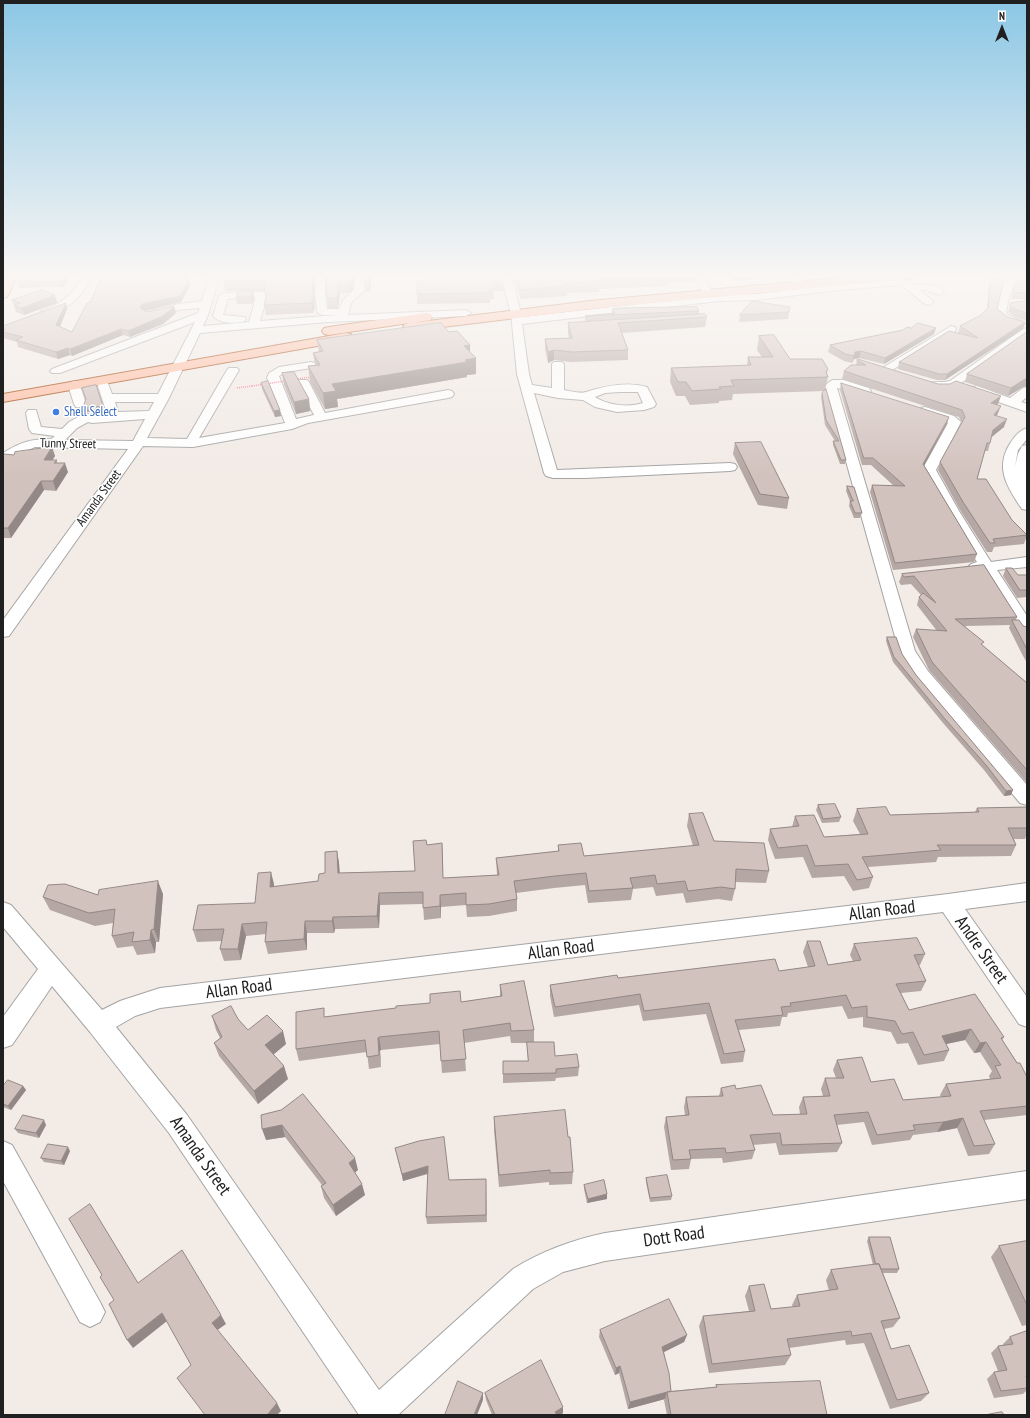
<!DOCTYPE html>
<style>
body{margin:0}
#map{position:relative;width:1030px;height:1418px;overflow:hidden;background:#f2ebe6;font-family:"PT Sans Narrow",sans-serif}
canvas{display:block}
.frame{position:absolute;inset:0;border:4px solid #202020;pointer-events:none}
.north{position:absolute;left:982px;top:8px;width:40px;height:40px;-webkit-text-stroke:3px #fff;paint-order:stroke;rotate:0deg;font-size:11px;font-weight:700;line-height:16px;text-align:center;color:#202020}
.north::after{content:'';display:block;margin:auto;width:14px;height:18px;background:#202020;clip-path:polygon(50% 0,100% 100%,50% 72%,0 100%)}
</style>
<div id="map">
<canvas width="1030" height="1418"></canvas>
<div class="frame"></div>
<div class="north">N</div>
</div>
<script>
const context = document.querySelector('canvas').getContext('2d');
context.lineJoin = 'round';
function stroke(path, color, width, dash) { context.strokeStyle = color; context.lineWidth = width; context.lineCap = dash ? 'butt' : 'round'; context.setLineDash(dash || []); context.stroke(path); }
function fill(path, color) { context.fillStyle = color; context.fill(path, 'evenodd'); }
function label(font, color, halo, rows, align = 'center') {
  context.font = font + ' "PT Sans Narrow",sans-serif'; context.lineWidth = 3; context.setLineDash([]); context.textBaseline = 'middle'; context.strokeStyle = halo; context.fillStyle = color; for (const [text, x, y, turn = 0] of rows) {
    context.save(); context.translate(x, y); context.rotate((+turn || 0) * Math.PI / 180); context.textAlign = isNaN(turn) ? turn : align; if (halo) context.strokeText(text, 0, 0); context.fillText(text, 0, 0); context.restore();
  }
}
const minorTunnelFar1 = new Path2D(`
 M 80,404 L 83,410`);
const minorTunnel = new Path2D(`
 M 82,409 L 85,414`);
const path = new Path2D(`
 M 237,388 L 252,386`);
const minor = new Path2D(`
 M 84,275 L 94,275 C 83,292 74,306 54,313 C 49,315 46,316 41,315 L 40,313 L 41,311 C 64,303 71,295 84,275 Z
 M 210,275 L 220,275 L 208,315 L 203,326 L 249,322 L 256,297 L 228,299 L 223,315 L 245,317 L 246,319 L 245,321 C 235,324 220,324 213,316 L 219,296 L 224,293 L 265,292 L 266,300 L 260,321 L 338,315 L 322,315 L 317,312 L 315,290 L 316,275 L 326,275 L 325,290 L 327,309 L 339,309 L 343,300 L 354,290 L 356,275 L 366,275 L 364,291 L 351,303 L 348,315 L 466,310 L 471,313 L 466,316 L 328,322 L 200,333 L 169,398 L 147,438 L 187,439 L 227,370 L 229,368 L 237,368 L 239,370 L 199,438 L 285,423 L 267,378 L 269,373 L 279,367 L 311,362 L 315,363 L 317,365 L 315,367 L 311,368 L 286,372 L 279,376 L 296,419 L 314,415 L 297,382 L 299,380 L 307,380 L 309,382 L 325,413 L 448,390 L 452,391 L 454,394 L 452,397 L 448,398 L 308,423 L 292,429 L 193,447 L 143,446 L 9,636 L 3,637 L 3,620 L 128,449 L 35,447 L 3,462 L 3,453 C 21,442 30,439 51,439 L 55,436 L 32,433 L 29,429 L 26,413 L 28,410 L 36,410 L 41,427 L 62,429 L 69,422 L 83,414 L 107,414 L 96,380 L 98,378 L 106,378 L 112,394 L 158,394 L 195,322 L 60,373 L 52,373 L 50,371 L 52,369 L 198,313 L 200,308 L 179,310 L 152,316 L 147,313 L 148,311 L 179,304 L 202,301 ZM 115,402 L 154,402 L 149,411 L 118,412 ZM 145,419 L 133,441 L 65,440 L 77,428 L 88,422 L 92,423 Z
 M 501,275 L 511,275 L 522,317 L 719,295 L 756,294 L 839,284 L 894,280 L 891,275 C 904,275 901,278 911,283 C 921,288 934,280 944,292 L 939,295 L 926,290 L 920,290 L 934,302 L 929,305 L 925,304 L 901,285 L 839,290 L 756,300 L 719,301 L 522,324 L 529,374 L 532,385 L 552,388 L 552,364 L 554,362 L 562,362 L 564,364 L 564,390 C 570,391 580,394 586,392 C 605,386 627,381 647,387 L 656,404 L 654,407 L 644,410 L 617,412 L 595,407 L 583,400 L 558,398 L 534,393 L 557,470 L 730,463 L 735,464 L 737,467 L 735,470 L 730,471 L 585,478 L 553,478 L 546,476 L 544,473 L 517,374 L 511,314 ZM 620,392 L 638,392 L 643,403 C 629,408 607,405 595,397 L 605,393 Z
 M 693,275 L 703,275 L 711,290 L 710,292 L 702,292 Z
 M 788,275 L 798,275 L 805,284 L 803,286 L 797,286 Z
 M 1027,277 L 1027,283 L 1017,284 L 1013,286 L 1009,297 L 1006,313 C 1012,319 1021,318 1025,324 L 1020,327 L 1001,320 L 996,314 C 996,304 998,287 1008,281 C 1013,277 1021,278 1027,277 Z
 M 951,326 L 955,327 L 956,329 L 955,331 L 889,372 L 881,372 L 879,370 Z
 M 1027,328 L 1027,336 L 958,385 L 944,391 L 930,387 L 928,385 L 930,383 C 937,381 943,383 950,381 L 1023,329 Z
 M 833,380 L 843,380 L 869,388 L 871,391 L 869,394 L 865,395 L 837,388 L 915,651 L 928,671 L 1027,785 L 1027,805 L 1020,803 L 916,679 L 899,651 L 825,386 L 829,382 Z
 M 74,381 L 78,383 L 80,385 L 86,404 L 84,407 L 76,407 L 74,404 L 68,385 L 70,383 Z
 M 977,386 L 1010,398 L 1023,388 L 1027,387 L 1027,397 L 1021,402 L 1027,404 L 1027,412 L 973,393 L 971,390 L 973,387 Z
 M 925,407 L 954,416 L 961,422 L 936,470 L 959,511 L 991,562 L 1027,557 L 1027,567 L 997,570 L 1027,616 L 1027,634 L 1021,633 L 983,572 L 971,570 L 968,567 L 971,564 L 977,562 L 945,511 L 922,470 L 948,423 L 921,414 L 919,411 L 921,408 Z
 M 1027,428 L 1027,439 L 1018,450 L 1015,466 L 1018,454 L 1022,446 L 1027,445 L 1027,493 L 1026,493 L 1027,510 L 1022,509 C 1007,487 994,467 1011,442 C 1015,436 1020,430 1027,428 Z
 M 1027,883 L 1027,901 L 965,909 L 1027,997 L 1027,1027 L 1019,1024 L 943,912 L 160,1008 L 135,1016 L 116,1027 L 187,1115 L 379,1390 L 513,1269 C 542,1251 572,1240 605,1233 L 1027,1171 L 1027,1199 L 605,1261 L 563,1272 L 533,1289 L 398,1415 L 359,1415 L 169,1133 L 90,1032 L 52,986 L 12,1045 L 3,1048 L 3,1017 L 38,969 L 3,927 L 3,902 L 11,905 L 102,1010 L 120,1001 L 160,988 L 948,894 Z
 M 3,1141 L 12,1145 L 100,1302 L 105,1312 L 100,1322 L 90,1327 L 80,1322 L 3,1181 Z`);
const major = new Path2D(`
 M 5,275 L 17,275 L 9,294 L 7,297 L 3,298 L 3,280 Z
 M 869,275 L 914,275 L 912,277 L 908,279 L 590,309 L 410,331 L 405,330 L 403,327 L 405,324 L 409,323 L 329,335 L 324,334 L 322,331 L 324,328 L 329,327 L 426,313 L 431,314 L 432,317 L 431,320 L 412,323 L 590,301 Z
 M 346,333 L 351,334 L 353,337 L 351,340 L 3,402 L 3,394 Z`);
const pathBridge = new Path2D(`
 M 296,379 L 313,377
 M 252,386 L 285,381`);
const wall = new Path2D(`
 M 22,275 L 72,275 L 63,287 L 19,288 L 17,282 Z
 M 102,275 L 190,275 L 187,280 L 189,280 L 190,286 L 181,302 L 144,310 L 147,312 L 176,312 L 175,314 L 163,324 L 130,337 L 123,335 L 72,356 L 70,355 L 58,359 L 18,347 L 17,342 L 3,338 L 3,326 L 67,309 L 60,327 L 72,332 L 91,301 Z
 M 226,275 L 315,275 L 314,290 L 315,309 L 314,309 L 313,313 L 266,315 L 264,305 L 266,299 L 265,291 L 225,291 L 224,282 Z
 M 326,275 L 355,275 L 353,289 L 349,293 L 340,293 L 338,308 L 328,308 L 327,298 Z
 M 365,275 L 372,275 L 370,292 L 365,292 L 364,283 Z
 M 512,275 L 696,275 L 695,282 L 668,283 L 667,286 L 599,289 L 599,292 L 567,293 L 567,296 L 521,299 Z
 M 724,275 L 782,275 L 782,278 L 735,281 L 729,276 L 724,276 Z
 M 1015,275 L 1027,275 L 1027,276 Z
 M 991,278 L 997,309 L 1008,317 L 1025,322 L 1023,329 L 945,380 L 937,380 L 898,369 L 899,362 L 959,334 L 958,333 L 960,326 L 981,315 L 987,309 L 989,284 Z
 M 1027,278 L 1027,299 L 1011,299 L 1016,281 L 1020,281 L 1020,280 Z
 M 425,281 L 503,282 L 504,291 L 494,291 L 494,299 L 490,299 L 490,303 L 417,304 L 417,294 Z
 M 253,291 L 254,299 L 252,304 L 237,304 L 236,297 Z
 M 55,295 L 57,303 L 24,315 L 16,312 L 12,300 Z
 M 1027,301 L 1027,321 L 1015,317 L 1008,312 L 1011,303 Z
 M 612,309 L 699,311 L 699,315 L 707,317 L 705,327 L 622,333 L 628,350 L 628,360 L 571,362 L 554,360 L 548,363 L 545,349 L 545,339 L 569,338 L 568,333 L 568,323 L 585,322 L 585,316 L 612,314 Z
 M 789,312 L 788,319 L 739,322 L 740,315 Z
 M 911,328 L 936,328 L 934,334 L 884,364 L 859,358 L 854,359 L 852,363 L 844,361 L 828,352 L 830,345 Z
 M 449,332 L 470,345 L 470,353 L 476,374 L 467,375 L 467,377 L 337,399 L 338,407 L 325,409 L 310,382 L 308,366 L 315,365 L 313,353 L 319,352 L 317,340 Z
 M 1027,332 L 1027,386 L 1023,387 L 1008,396 L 965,382 L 967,374 Z
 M 759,336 L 790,359 L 828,369 L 827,373 L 828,377 L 825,390 L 846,460 L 845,464 L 840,464 L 833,445 L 833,441 L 835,441 L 825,425 L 821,397 L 822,393 L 824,391 L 733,394 L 732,400 L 719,401 L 719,403 L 690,405 L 685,396 L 676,396 L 670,382 L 671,368 L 747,365 L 748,357 L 762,357 L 757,350 Z
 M 857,360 L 998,404 L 997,405 L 998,413 L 997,416 L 1004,427 L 992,437 L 990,443 L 988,451 L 985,451 L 977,479 L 1012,520 L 1027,535 L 1024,544 L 994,547 L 992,552 L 987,552 L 960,510 L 938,470 L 940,462 L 962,423 L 959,417 L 842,379 L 844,371 L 856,365 Z
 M 282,373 L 309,399 L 310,411 L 296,414 L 284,385 Z
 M 261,383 L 281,416 L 275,417 L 262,389 Z
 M 841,383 L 947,424 L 924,465 L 977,554 L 974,562 L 893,570 L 870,492 L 872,485 L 894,486 L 871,465 L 862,465 L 840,390 Z
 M 735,443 L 789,498 L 787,509 L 758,505 L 733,454 Z
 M 52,447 L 55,456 L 52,460 L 57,460 L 57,463 L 68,472 L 56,491 L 44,490 L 11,538 L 3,538 L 3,455 L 14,455 Z
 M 847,486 L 862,513 L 860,518 L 854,518 L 849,506 L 850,501 L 846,491 Z
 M 984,565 L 1017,617 L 1016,620 L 1023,626 L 1027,627 L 1027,663 L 1022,654 L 1009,628 L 1010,625 L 965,626 L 983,646 L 1027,683 L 1027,783 L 929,670 L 913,637 L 916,629 L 937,631 L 917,605 L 919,597 L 921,595 L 911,584 L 901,585 L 899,582 L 902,574 Z
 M 1006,568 L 1018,575 L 1027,575 L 1027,597 L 1017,598 L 1003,576 Z
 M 887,637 L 916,675 L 1011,795 L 1004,796 L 984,770 L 943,723 L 893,662 L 886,641 Z
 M 818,805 L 841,817 L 839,822 L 822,823 L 816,810 Z
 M 1027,807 L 1027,834 L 1025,839 L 1014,839 L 1016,845 L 1011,856 L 938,857 L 936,862 L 868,867 L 873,877 L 869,888 L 853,891 L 844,876 L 812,878 L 803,857 L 775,859 L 768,840 L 770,829 L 792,827 L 795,816 L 824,837 L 860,834 L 853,821 L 857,809 L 890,815 L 975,812 L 977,808 Z
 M 689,814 L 714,841 L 769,871 L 766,883 L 735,882 L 735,889 L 732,901 L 718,899 L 686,903 L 683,893 L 656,896 L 653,887 L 633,889 L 631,900 L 588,903 L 585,885 L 554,888 L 516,893 L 517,899 L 517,911 L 489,916 L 467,917 L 466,905 L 441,907 L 441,918 L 424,920 L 423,904 L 380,905 L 379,928 L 335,929 L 334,933 L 307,933 L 307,950 L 268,954 L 265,942 L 266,934 L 246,936 L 241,960 L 224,961 L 220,949 L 222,941 L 197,942 L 193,930 L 255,903 L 274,884 L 274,887 L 318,881 L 325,873 L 337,851 L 339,863 L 340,873 L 415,871 L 427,845 L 443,855 L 443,878 L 497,875 L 496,858 L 558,851 L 558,845 L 584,856 L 693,846 L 687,826 Z
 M 163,894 L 159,942 L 156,942 L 155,953 L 137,955 L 133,946 L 117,948 L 112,936 L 113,923 L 95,926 L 50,910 L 43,897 Z
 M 807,941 L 828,965 L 853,961 L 850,955 L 854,944 L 925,954 L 920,965 L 918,965 L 926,981 L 921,991 L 901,993 L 909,1010 L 1004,1037 L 1002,1040 L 1027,1077 L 1027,1115 L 984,1120 L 995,1144 L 989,1154 L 968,1156 L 957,1128 L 937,1132 L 913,1135 L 910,1140 L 872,1145 L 864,1122 L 837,1125 L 842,1143 L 837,1152 L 779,1155 L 776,1143 L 753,1145 L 755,1150 L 752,1159 L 723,1163 L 722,1158 L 691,1159 L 689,1169 L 671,1170 L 664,1127 L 666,1117 L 685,1116 L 684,1107 L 686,1097 L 719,1096 L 721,1088 L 736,1089 L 773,1115 L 800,1114 L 799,1107 L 803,1097 L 823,1096 L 821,1089 L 825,1078 L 836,1078 L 833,1070 L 837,1060 L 871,1082 L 903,1100 L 941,1097 L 940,1095 L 946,1084 L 990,1079 L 989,1076 L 992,1071 L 980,1052 L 974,1053 L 965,1040 L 946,1044 L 949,1050 L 944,1061 L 918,1065 L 908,1043 L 897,1044 L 891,1032 L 863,1027 L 863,1017 L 848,1019 L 842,1006 L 788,1013 L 787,1017 L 782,1017 L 780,1026 L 739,1030 L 745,1051 L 743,1062 L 721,1064 L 706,1014 L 643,1021 L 639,1005 L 554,1017 L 550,996 L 550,985 L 618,978 L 779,971 L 808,967 L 803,952 Z
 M 500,985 L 534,1030 L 534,1042 L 555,1056 L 579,1067 L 578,1076 L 556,1078 L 555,1081 L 503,1083 L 503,1061 L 528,1061 L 527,1043 L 511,1043 L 510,1036 L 464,1043 L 466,1071 L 442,1073 L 440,1044 L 381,1050 L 380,1051 L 381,1067 L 369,1069 L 367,1052 L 299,1061 L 296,1049 L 326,1017 L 461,1002 L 500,996 Z
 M 212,1016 L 238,1019 L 248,1030 L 286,1044 L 273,1055 L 288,1079 L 258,1104 L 219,1056 L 214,1043 L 220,1038 L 216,1030 Z
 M 3,1086 L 23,1086 L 26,1090 L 11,1110 L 3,1107 Z
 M 281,1110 L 358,1170 L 355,1172 L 365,1195 L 336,1216 L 324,1198 L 321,1186 L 322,1185 L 285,1137 L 266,1140 Z
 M 494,1117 L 573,1172 L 572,1184 L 549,1185 L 549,1182 L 499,1187 L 494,1130 Z
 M 46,1125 L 39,1138 L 18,1133 L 15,1129 Z
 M 395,1148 L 449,1180 L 486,1179 L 487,1222 L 427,1224 L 426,1217 L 428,1174 L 403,1181 Z
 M 70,1151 L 64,1165 L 44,1162 L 41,1158 Z
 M 646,1178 L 672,1196 L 671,1200 L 650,1202 L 646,1182 Z
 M 584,1185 L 607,1194 L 607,1199 L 587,1203 L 584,1189 Z
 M 869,1237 L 899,1269 L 897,1273 L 883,1273 L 900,1318 L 893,1327 L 884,1329 L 891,1349 L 929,1393 L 921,1401 L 890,1409 L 864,1343 L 846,1345 L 845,1340 L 789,1348 L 791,1355 L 785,1365 L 709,1373 L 699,1326 L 703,1316 L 749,1311 L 745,1296 L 749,1286 L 771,1309 L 793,1307 L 792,1305 L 797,1295 L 829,1291 L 826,1280 L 831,1270 L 873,1265 L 867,1241 Z
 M 1027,1241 L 1027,1325 L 1022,1326 L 991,1257 L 999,1246 Z
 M 600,1330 L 687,1335 L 684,1342 L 664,1352 L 671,1391 L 716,1387 L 716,1385 L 827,1415 L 667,1415 L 664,1400 L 665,1399 L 628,1409 L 619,1373 L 615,1375 L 599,1337 Z
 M 1027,1331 L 1027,1390 L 1023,1394 L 994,1398 L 987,1379 L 994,1372 L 998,1371 L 991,1353 L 998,1346 L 1003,1345 L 1003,1344 L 1010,1337 Z
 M 485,1393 L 563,1413 L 560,1415 L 492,1415 L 486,1400 Z`);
const shadedWall = new Path2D(`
 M 65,275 L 72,275 L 63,287 L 61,281 Z
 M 185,275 L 190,275 L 187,281 L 189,280 L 190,286 L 181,302 L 144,311 L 140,308 L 142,304 L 184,277 Z
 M 313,275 L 315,275 L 314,290 L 315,309 L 312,281 Z
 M 352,275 L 355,275 L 353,289 L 349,293 L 348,283 Z
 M 370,275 L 372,275 L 370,292 L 369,283 Z
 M 339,283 L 340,293 L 338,308 L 337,298 Z
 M 253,291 L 254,299 L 252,304 L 251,297 Z
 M 55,295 L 57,303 L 24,315 L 22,308 Z
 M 312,299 L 314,309 L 313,313 L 312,303 Z
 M 66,303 L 67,309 L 58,331 L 56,325 Z
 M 174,306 L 176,312 L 175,314 L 163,324 L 130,337 L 128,331 Z
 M 1025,322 L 1023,329 L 945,380 L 947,374 Z
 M 936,328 L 934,334 L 884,364 L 885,358 Z
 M 121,329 L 123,335 L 72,356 L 70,349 Z
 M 470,345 L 470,359 L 476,358 L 476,374 L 467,375 L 467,377 L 337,399 L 338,407 L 325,409 L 323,393 L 332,384 L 464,346 Z
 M 68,348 L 70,355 L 58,359 L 56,352 Z
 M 554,350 L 554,360 L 548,363 L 548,352 Z
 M 861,351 L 859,358 L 854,359 L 852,363 L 855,352 Z
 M 1025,379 L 1027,379 L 1027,386 L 1023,387 L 1008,396 L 1011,388 Z
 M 1001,396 L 998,404 L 989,411 L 991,403 Z
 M 309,399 L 310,411 L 296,414 L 294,402 Z
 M 103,406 L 104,410 L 87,412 L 86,408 Z
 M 1001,406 L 998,413 L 991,423 L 994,415 Z
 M 280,410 L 281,416 L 275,417 L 274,411 Z
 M 949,417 L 947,424 L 921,471 L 923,464 Z
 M 1007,419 L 1004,427 L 990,438 L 993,430 Z
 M 52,447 L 55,456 L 47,469 L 44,460 Z
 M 65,463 L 68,472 L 56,491 L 53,481 Z
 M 41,481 L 44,490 L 11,538 L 8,528 Z
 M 1013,790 L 1011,795 L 1004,796 L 1006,791 Z
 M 442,843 L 443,855 L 443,890 L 443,878 Z
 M 337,851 L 339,863 L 340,886 L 338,873 Z
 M 271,872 L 274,884 L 273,899 L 270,887 Z
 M 158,881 L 163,894 L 159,942 L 154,929 Z
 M 379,893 L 380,905 L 379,928 L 377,916 Z
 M 440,895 L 441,907 L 441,918 L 440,906 Z
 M 333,917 L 335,929 L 334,933 L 332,921 Z
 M 305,921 L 307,933 L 307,950 L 304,939 Z
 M 242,924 L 246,936 L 241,960 L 238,949 Z
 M 151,930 L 156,942 L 155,953 L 150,940 Z
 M 971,1029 L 965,1040 L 937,1046 L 942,1036 Z
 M 283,1031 L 286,1044 L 269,1058 L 265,1045 Z
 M 379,1037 L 381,1050 L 380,1051 L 381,1067 L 378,1038 Z
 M 986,1042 L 980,1052 L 974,1053 L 980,1043 Z
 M 284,1066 L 288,1079 L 258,1104 L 254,1091 Z
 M 23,1086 L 26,1090 L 11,1110 L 8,1106 Z
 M 963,1118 L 957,1128 L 937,1132 L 943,1122 Z
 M 44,1120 L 46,1125 L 39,1138 L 36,1133 Z
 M 282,1125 L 285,1137 L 266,1140 L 262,1129 Z
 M 68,1147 L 70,1151 L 64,1165 L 61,1161 Z
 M 355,1158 L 358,1170 L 352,1175 L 349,1163 Z
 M 428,1166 L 429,1173 L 403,1181 L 402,1174 Z
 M 362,1184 L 365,1195 L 336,1216 L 333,1205 Z
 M 607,1194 L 607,1199 L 587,1203 L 588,1199 Z
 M 162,1313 L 167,1321 L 133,1348 L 127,1340 Z
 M 221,1315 L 226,1324 L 216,1331 L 212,1323 Z
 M 687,1335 L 684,1342 L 660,1354 L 662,1347 Z
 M 620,1366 L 619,1373 L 615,1375 L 616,1368 Z
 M 667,1392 L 665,1399 L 628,1409 L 630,1402 Z
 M 483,1393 L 483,1400 L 477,1415 L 474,1415 Z
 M 277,1403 L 281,1411 L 277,1415 L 267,1415 Z
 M 563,1407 L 563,1413 L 560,1415 L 555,1415 L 555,1412 Z`);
const building = new Path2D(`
 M 22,275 L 65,275 L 61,281 L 17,282 Z
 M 102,275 L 185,275 L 184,277 L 186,277 L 185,280 L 189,280 L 180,296 L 142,304 L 140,308 L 147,312 L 174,306 L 173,308 L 161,317 L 128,331 L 121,329 L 70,349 L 68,348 L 56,352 L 16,340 L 23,337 L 3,332 L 3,330 L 5,330 L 3,329 L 3,326 L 66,303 L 56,325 L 72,332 L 87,303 L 91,301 Z
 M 226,275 L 313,275 L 312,281 L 314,299 L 312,299 L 312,303 L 264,305 L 267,294 L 265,294 L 264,281 L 224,282 Z
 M 326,275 L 352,275 L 352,280 L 348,283 L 339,283 L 337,298 L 327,298 Z
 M 365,275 L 370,275 L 369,283 L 364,283 Z
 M 426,275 L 502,275 L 503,282 L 493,282 L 494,289 L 489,289 L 490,293 L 417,294 L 417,281 L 425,281 Z
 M 516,275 L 667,275 L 668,277 L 598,279 L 599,282 L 565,283 L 567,286 L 521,290 Z
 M 991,278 L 1004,280 L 997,309 L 1008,317 L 1025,322 L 947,374 L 939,374 L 899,362 L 949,331 L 978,338 L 960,326 L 981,315 L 988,308 Z
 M 1027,278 L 1027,292 L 1013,293 L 1016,281 L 1022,281 L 1020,280 Z
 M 42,290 L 55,295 L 22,308 L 14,305 L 20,303 L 12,300 Z
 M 253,291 L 251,297 L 236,297 L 238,292 Z
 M 752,301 L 790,307 L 789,312 L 740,315 Z
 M 1027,301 L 1027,313 L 1017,310 L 1010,306 L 1011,303 Z
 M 697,307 L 699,311 L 585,316 L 615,313 L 612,309 L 618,308 Z
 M 705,314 L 707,317 L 618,323 L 628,350 L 572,352 L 554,350 L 548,352 L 545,339 L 572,338 L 568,323 Z
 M 437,323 L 441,323 L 449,332 L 457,331 L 470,345 L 464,346 L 476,358 L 465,360 L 467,362 L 332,384 L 336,391 L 323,393 L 308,366 L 320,365 L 313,353 L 323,351 L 317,340 Z
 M 918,323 L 936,328 L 885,358 L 861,351 L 855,352 L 854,356 L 845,354 L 830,345 L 903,330 L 907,327 L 911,328 Z
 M 1027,332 L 1027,379 L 1025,379 L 1011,388 L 967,374 Z
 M 774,335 L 790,359 L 822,359 L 828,369 L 826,372 L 828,377 L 731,380 L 734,386 L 719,387 L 721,389 L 692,391 L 686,382 L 678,382 L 671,368 L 751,365 L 748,357 L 773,357 L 759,336 Z
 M 858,359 L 938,384 L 950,384 L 956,381 L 1001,396 L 991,403 L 1001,406 L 994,415 L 1007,419 L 993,430 L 990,443 L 987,443 L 977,479 L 986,479 L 1012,520 L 1027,535 L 993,539 L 995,543 L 990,543 L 963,502 L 940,462 L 965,417 L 962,410 L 844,371 L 851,365 L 866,365 L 857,360 Z
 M 294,372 L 309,399 L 294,402 L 282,373 Z
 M 268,381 L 280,410 L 274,411 L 261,383 Z
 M 841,383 L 949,417 L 923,464 L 977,554 L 895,563 L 872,485 L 905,486 L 873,458 L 864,458 Z
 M 96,385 L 103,406 L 86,408 L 84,404 L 86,399 L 82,388 Z
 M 826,389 L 846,460 L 841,460 L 833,441 L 839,441 L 826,420 L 822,393 Z
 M 761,442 L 789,498 L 760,494 L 735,443 Z
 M 52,447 L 44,460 L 57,460 L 54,463 L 65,463 L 53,481 L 41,481 L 8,528 L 3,528 L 3,455 L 4,454 L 14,455 L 15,452 Z
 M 847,486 L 854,487 L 862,513 L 855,513 L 850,501 L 853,501 Z
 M 984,565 L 1017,617 L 955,619 L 984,642 L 981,644 L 1027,683 L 1027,770 L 932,662 L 916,629 L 947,631 L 919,597 L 923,593 L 936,603 L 914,576 L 904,577 L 902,574 Z
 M 1006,568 L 1012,568 L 1018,575 L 1027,575 L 1027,590 L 1020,590 Z
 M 1012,620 L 1019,620 L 1023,626 L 1027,627 L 1027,649 Z
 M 887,637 L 896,637 L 902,654 L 916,675 L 1013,790 L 1006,791 L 986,765 L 945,719 L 894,657 Z
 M 835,804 L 841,817 L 823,819 L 818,805 Z
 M 886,807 L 890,815 L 979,812 L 977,808 L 1027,807 L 1027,820 L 1026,820 L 1027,821 L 1027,828 L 1008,828 L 1016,845 L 937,845 L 941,850 L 862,857 L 873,877 L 857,880 L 848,864 L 815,866 L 807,845 L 778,848 L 770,829 L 799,826 L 795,816 L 814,815 L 824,837 L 868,834 L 857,809 Z
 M 703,813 L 714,841 L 764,843 L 769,871 L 736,869 L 735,889 L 721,887 L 688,891 L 685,881 L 657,884 L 655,875 L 630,878 L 633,888 L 589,891 L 586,873 L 555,876 L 514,881 L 517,899 L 489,904 L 466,905 L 466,893 L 440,895 L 440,906 L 423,908 L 423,892 L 379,893 L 377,916 L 333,917 L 332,921 L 305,921 L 304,939 L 265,942 L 267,922 L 242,924 L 238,949 L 220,949 L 224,929 L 193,930 L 198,905 L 255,903 L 258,873 L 271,872 L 270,887 L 318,881 L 319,874 L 325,873 L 325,852 L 337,851 L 338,873 L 415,871 L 413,841 L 426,840 L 427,845 L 442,843 L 443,878 L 499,875 L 496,858 L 559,851 L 558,845 L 581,843 L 584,856 L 699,845 L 689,814 Z
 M 158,881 L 154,929 L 151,930 L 150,940 L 132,942 L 134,932 L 112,936 L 115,909 L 89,913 L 43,897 L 48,885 L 65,884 L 98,895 L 99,890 Z
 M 917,938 L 925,954 L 914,955 L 926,981 L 896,984 L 909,1010 L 975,994 L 1004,1037 L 1001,1038 L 1017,1063 L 1020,1063 L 1027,1077 L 1027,1106 L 980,1111 L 995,1144 L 974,1146 L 963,1118 L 943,1122 L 913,1125 L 915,1130 L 877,1135 L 868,1112 L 834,1115 L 842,1143 L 782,1145 L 780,1133 L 750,1135 L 755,1150 L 726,1153 L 725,1148 L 689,1150 L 691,1159 L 673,1160 L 666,1117 L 689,1115 L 686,1097 L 723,1096 L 721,1088 L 735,1085 L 736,1089 L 761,1085 L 773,1115 L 807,1114 L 803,1097 L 830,1096 L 825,1078 L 844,1078 L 837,1060 L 862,1057 L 871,1082 L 894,1079 L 903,1100 L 951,1096 L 946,1084 L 1001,1078 L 995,1066 L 1001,1065 L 986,1042 L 980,1043 L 971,1029 L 942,1036 L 949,1050 L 924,1055 L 913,1032 L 902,1034 L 895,1021 L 867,1017 L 867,1006 L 852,1008 L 846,995 L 790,1003 L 791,1006 L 781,1007 L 783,1015 L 735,1020 L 745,1051 L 724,1054 L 709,1003 L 644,1011 L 640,994 L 555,1007 L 550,985 L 617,975 L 618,978 L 775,959 L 779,971 L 815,966 L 807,941 L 820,941 L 828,965 L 861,960 L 854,944 Z
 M 524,981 L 534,1030 L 511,1031 L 510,1023 L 463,1030 L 466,1059 L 441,1061 L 439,1031 L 379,1037 L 378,1038 L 379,1055 L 367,1057 L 365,1040 L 296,1049 L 296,1012 L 324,1008 L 324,1017 L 396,1008 L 396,1006 L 430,1003 L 430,994 L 460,991 L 461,1002 L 502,996 L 500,985 Z
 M 231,1006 L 238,1019 L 248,1030 L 267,1015 L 283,1031 L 265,1045 L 284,1066 L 254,1091 L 214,1043 L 222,1037 L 212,1016 Z
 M 527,1042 L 554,1042 L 555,1056 L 577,1054 L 579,1067 L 556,1069 L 556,1073 L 503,1074 L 503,1061 L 528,1061 Z
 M 8,1080 L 23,1086 L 8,1106 L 3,1104 L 3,1086 Z
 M 303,1094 L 355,1158 L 349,1163 L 362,1184 L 333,1205 L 321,1186 L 326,1183 L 282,1125 L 262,1129 L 261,1115 L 281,1110 Z
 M 565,1110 L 568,1137 L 570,1137 L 573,1172 L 550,1173 L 550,1170 L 499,1175 L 494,1117 Z
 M 23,1115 L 44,1120 L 36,1133 L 15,1129 Z
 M 444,1137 L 449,1180 L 486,1179 L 486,1215 L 426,1217 L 428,1166 L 402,1174 L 395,1148 L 419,1141 Z
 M 48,1144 L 68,1147 L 61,1161 L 41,1158 Z
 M 667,1175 L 672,1196 L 650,1198 L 646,1178 Z
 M 604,1180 L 607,1194 L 588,1199 L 584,1185 Z
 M 90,1204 L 138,1283 L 182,1250 L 221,1315 L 212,1323 L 277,1403 L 267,1415 L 205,1415 L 177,1378 L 191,1365 L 162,1313 L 127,1340 L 109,1304 L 114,1300 L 100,1277 L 102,1275 L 69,1219 Z
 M 869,1237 L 890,1237 L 899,1269 L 881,1269 L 879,1264 L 876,1264 Z
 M 1027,1241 L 1027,1305 L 999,1246 Z
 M 879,1264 L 900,1318 L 881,1321 L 891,1349 L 909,1345 L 929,1393 L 897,1400 L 871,1333 L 852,1336 L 851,1331 L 787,1339 L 791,1355 L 712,1364 L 703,1316 L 755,1311 L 749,1286 L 764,1284 L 771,1309 L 800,1306 L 797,1295 L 838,1289 L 831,1270 Z
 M 669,1299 L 687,1335 L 662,1347 L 669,1373 L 671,1391 L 630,1402 L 620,1366 L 616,1368 L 600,1330 Z
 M 1027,1331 L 1027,1375 L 1026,1376 L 1027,1379 L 1027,1388 L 1001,1391 L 994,1372 L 1007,1370 L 998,1346 L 1013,1344 L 1010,1337 Z
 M 541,1360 L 563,1407 L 555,1412 L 557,1415 L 495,1415 L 485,1393 Z
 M 458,1381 L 483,1393 L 474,1415 L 445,1415 Z
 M 820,1381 L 827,1415 L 671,1415 L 667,1392 L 717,1387 L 716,1385 Z
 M 1002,1412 L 1004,1415 L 985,1415 Z`);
const markers = [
 [56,412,4,"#3f7fe0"]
];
const farShopnames = [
 ["Shell Select",64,412]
];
const farStreetnames = [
 ["Tunny Street",68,444,1],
 ["Amanda Street",99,498,-54]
];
const nearStreetnames = [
 ["Allan Road",882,911,-7],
 ["Allan Road",561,950,-7],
 ["Andre Street",981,950,55],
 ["Allan Road",239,989,-7],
 ["Amanda Street",200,1156,55],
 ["Dott Road",674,1237,-8]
];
stroke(minorTunnelFar1, '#c8c2be', 11, [11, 5.5]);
stroke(minorTunnel, '#c8c2be', 14, [14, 7]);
stroke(minor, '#a4a4a4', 2);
stroke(major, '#9d3d00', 2);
stroke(path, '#ff6a84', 1.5, [1, 1]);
fill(minor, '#fff');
fill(major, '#ffba9e');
stroke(pathBridge, '#ff6a84', 1.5, [1, 1]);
fill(wall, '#b5a7a3');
fill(shadedWall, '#938885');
fill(building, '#d2c2be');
stroke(building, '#938885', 1);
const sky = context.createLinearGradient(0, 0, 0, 474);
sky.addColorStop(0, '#8cc7e5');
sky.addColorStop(0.58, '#f9f6f4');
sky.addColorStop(1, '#f9f6f400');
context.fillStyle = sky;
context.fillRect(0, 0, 1030, 474);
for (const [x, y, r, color] of markers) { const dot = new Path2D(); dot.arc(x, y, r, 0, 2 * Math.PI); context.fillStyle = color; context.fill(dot); stroke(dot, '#fff', 1.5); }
label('13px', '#366cbe', '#fff', farShopnames, 'left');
label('13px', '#202020', '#fff', farStreetnames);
label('18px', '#202020', '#fff', nearStreetnames);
</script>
